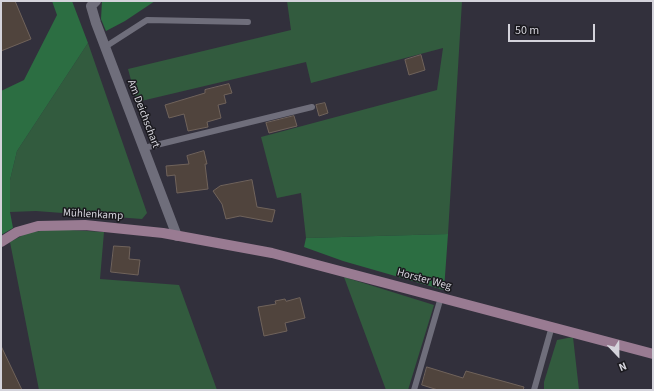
<!DOCTYPE html>
<meta charset="utf-8">
<style>
body{margin:0}
#map{position:relative;width:654px;height:391px;overflow:hidden;background:#32303c;font-family:"Source Sans 3",sans-serif}
canvas{display:block}
.frame{position:absolute;inset:0;border:2px solid #d4d3db;pointer-events:none}
.north{position:absolute;left:598px;top:335px;width:40px;height:40px;-webkit-text-stroke:3px #1a191e;paint-order:stroke;rotate:158deg;font-size:11px;font-weight:700;line-height:16px;text-align:center;color:#d4d3db}
.north::after{content:'';display:block;margin:auto;width:14px;height:18px;background:#d4d3db;clip-path:polygon(50% 0,100% 100%,50% 72%,0 100%)}
.scale{position:absolute;left:508px;top:24px;width:87px;height:18px;box-sizing:border-box;border:2px solid #d4d3db;border-top:0;padding-left:5px;font-size:12px;line-height:14px;white-space:nowrap;color:#d4d3db;-webkit-text-stroke:3px #1a191e;paint-order:stroke}
</style>
<div id="map">
<canvas width="654" height="391"></canvas>
<div class="frame"></div>
<div class="north">N</div>
<div class="scale">50 m</div>
</div>
<script>
const context = document.querySelector('canvas').getContext('2d');
context.lineJoin = 'round';
function fill(path, color) { context.fillStyle = color; context.fill(path, 'evenodd'); }
function stroke(path, color, width, dash) { context.strokeStyle = color; context.lineWidth = width; context.lineCap = dash ? 'butt' : 'round'; context.setLineDash(dash || []); context.stroke(path); }
function label(font, color, halo, rows, align = 'center') {
  context.font = font + ' "Source Sans 3",sans-serif'; context.lineWidth = 3; context.setLineDash([]); context.textBaseline = 'middle'; context.strokeStyle = halo; context.fillStyle = color; for (const [text, x, y, turn = 0] of rows) {
    context.save(); context.translate(x, y); context.rotate((+turn || 0) * Math.PI / 180); context.textAlign = isNaN(turn) ? turn : align; if (halo) context.strokeText(text, 0, 0); context.fillText(text, 0, 0); context.restore();
  }
}
const green = new Path2D(`
 M 287,1 L 462,1 L 448,234 L 306,238 L 301,193 L 277,198 L 261,137 L 437,90 L 443,48 L 311,83 L 306,62 L 137,102 L 128,69 L 291,30 Z
 M 88,43 L 147,213 L 142,219 L 36,211 L 10,212 L 10,180 L 17,151 Z
 M 53,229 L 104,232 L 100,279 L 179,285 L 217,390 L 39,390 L 10,242 L 27,233 Z
 M 344,277 L 434,305 L 408,390 L 386,390 Z
 M 573,337 L 579,390 L 544,390 L 544,382 L 557,340 Z`);
const forest = new Path2D(`
 M 52,1 L 72,1 L 88,43 L 17,151 L 10,180 L 10,212 L 13,228 L 1,235 L 1,91 L 24,80 L 57,15 Z
 M 102,1 L 155,1 L 125,21 L 106,31 L 101,19 Z
 M 448,234 L 444,290 L 343,261 L 304,247 L 306,238 Z`);
const building = new Path2D(`
 M 1,1 L 15,1 L 31,39 L 1,51 Z
 M 421,55 L 425,70 L 409,75 L 405,60 Z
 M 229,84 L 232,93 L 224,95 L 226,103 L 218,105 L 221,118 L 207,122 L 208,127 L 188,131 L 184,114 L 169,118 L 165,105 L 205,93 L 205,90 Z
 M 325,103 L 328,113 L 319,116 L 316,105 Z
 M 294,116 L 297,126 L 269,133 L 266,123 Z
 M 204,151 L 207,164 L 205,164 L 208,189 L 177,193 L 175,175 L 167,176 L 166,166 L 189,164 L 187,156 Z
 M 252,180 L 257,207 L 275,210 L 272,222 L 240,216 L 226,219 L 222,204 L 213,191 L 220,186 Z
 M 114,246 L 130,247 L 129,259 L 140,260 L 138,275 L 111,272 Z
 M 300,298 L 305,318 L 285,323 L 287,331 L 264,336 L 258,307 L 276,304 L 275,301 L 285,299 L 286,301 Z
 M 1,346 L 22,390 L 1,390 Z
 M 427,367 L 463,378 L 466,371 L 524,387 L 523,390 L 438,390 L 422,385 Z`);
const lane = new Path2D(`
 M 105,47 L 147,20 L 248,22
 M 144,148 L 312,107
 M 414,390 L 441,297
 M 534,390 L 552,326`);
const street = new Path2D(`
 M 96,1 L 91,6 L 96,23 L 177,236`);
const secondary = new Path2D(`
 M 1,242 L 17,232 L 38,226 L 85,225 L 163,233 L 272,253 L 653,354`);
const streetNames = [
 ["Am Deichschart",143,114,69],
 ["Mühlenkamp",93,215,3],
 ["Horster Weg",424,280,15]
];
fill(green, '#325b3e');
fill(forest, '#2c6e42');
fill(building, '#50443d');
stroke(building, '#70635b', 1);
stroke(lane, '#6f6e7b', 6);
stroke(street, '#6f6e7b', 10);
stroke(secondary, '#997b92', 10);
label('11px', '#d4d3db', '#1a191e', streetNames);
</script>
